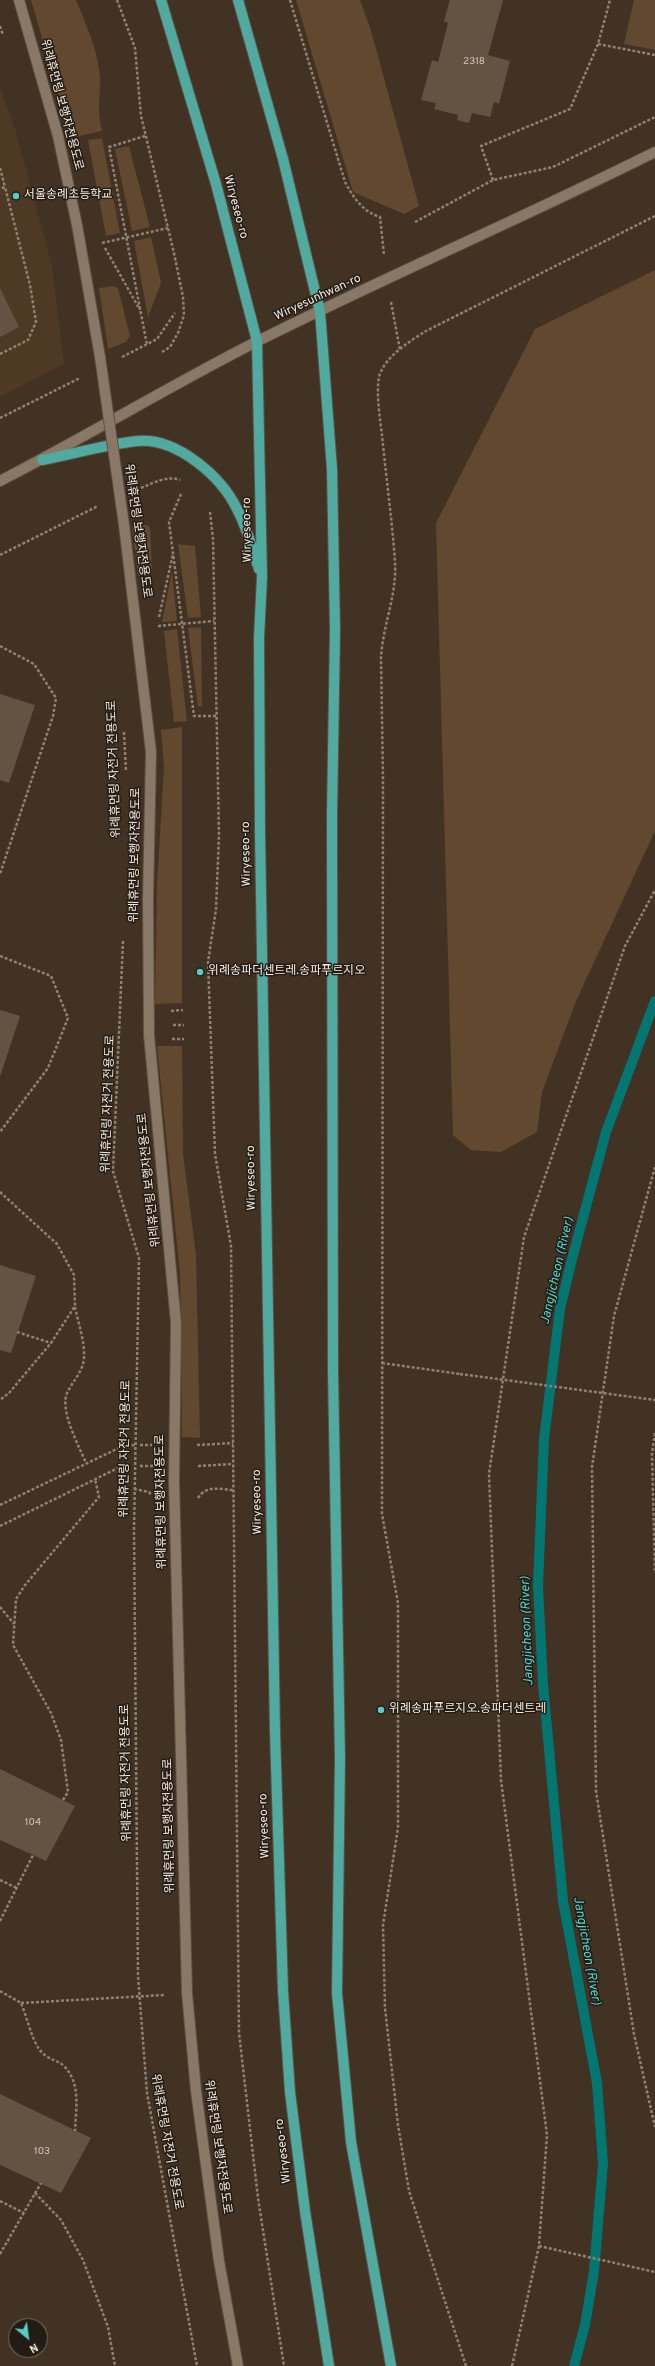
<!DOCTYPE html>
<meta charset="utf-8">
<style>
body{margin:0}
#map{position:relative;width:655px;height:2366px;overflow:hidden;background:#423223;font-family:Overpass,sans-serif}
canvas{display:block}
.north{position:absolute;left:8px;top:2318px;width:40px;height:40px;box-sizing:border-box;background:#231c15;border:1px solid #776f67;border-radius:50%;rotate:151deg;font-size:11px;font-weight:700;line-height:16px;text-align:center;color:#f6ece2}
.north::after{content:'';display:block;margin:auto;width:14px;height:18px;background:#54cdc8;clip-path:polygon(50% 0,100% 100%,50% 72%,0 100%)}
</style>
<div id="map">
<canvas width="655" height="2366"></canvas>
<div class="north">N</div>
</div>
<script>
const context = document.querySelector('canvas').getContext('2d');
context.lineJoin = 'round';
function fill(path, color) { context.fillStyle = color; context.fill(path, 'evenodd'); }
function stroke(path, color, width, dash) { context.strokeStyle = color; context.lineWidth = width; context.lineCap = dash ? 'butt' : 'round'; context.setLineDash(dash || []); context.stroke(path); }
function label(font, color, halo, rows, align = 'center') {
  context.font = font + ' Overpass,"Noto Sans KR",sans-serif'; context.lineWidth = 3; context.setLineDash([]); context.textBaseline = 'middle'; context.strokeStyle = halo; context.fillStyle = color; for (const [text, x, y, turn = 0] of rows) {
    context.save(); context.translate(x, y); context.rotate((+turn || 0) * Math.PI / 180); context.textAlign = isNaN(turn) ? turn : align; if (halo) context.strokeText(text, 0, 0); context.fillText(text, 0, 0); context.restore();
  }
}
const built = new Path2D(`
 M 0,88 L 14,125 L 52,266 L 64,364 L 0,397 Z`);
const green = new Path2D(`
 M 31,0 L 76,0 C 86,24 99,53 100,79 C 100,101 97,108 102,131 L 71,138 Z
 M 296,0 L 360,0 L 370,27 L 419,206 L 404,214 L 353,192 Z
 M 634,0 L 655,0 L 655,50 L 624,44 Z
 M 102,138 L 120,233 L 106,236 L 88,140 Z
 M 129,146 L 150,227 L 132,231 L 115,149 Z
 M 151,237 L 161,283 L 148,317 L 134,241 Z
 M 655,270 L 655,831 L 576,1001 L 542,1092 L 537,1132 L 501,1152 L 471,1150 L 453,1135 L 436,523 L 535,329 Z
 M 113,286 L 118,288 L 130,336 L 126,342 L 108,349 L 99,288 Z
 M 147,525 L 150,527 L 152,572 L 150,575 L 138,576 L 132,526 Z
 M 178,544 L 195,546 L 201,617 L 188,618 Z
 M 172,571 L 177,621 L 162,622 Z
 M 201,627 L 202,706 L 198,707 L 188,628 Z
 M 177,629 L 187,721 L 174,722 L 164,631 Z
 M 182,727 L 182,1003 L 155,1004 L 157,884 L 164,766 L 161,730 Z
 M 157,1046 L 182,1046 L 183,1153 L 196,1255 L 200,1438 L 182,1437 L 180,1274 Z`);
const stream = new Path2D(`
 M 574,2366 L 585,2325 L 594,2271 L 603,2163 L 597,2083 L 563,1901 L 543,1684 L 538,1586 L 544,1439 L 560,1309 L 572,1259 L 606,1132 L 655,1001`);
const building = new Path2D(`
 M 450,0 L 503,0 L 488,55 L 510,61 L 499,104 L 494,102 L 490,117 L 472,113 L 469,123 L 457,120 L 458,115 L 434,109 L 436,103 L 421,100 L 432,60 L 438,62 L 448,23 L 444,21 Z
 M 0,288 L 19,327 L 0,337 Z
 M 0,694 L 35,705 L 9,783 L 0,780 Z
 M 0,1010 L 20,1016 L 0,1077 Z
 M 0,1265 L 36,1276 L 11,1353 L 0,1350 Z
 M 0,1769 L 75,1806 L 46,1861 L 0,1840 Z
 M 0,2094 L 91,2138 L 61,2193 L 0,2165 Z`);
const path = new Path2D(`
 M 117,0 L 135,48 L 141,116 L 174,253 L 183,297 L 184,315 L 178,333 L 170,347 L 162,352
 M 290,0 L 345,182 C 353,197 363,212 380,217 L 384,255
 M 0,26 L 3,35
 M 598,44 L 655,55
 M 145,136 L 109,147 L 147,345
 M 0,168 L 5,187 L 0,189
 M 493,180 L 481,146 L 570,109 L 598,44 L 610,0
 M 415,222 L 493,180 L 553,167 L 655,117
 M 102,243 L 168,228
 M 105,248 L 140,310
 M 391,302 L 400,350
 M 0,354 L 28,340 L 36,322 L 30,285 L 5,187
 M 122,357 L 157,339 L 175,313
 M 0,418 L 80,378
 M 141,488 C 153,483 167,475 180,480
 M 181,494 L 169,522 L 194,716 L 217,716
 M 210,512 L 213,539 L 219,835 L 216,909 L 208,962 L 215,1154 L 231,1246 L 239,2033 L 258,2198 L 284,2366
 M 0,555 L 98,506
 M 159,617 L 173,554
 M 158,626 L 214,621
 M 0,646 L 34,664 L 56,698 L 53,716 L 0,874
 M 124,732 L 126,772
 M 123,941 L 113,1171 L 139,1258 L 134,1530 L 138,1976 L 147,2093 L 197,2366
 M 0,956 L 51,976 L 68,1018 L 48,1068 L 0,1132
 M 171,1011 L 183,1010
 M 173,1025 L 184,1025
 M 172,1039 L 184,1039
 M 655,1167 L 614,1316 L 592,1467 L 596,1791 L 634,2034 L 655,2127
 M 0,1192 L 57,1244 L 74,1275 L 75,1306 L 51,1343 L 9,1393 L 0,1400
 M 75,1307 C 78,1322 85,1342 84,1358 C 83,1371 74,1380 68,1391 C 58,1408 79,1446 86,1463
 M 17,1332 L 51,1343
 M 382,1363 L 460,1374
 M 655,1433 L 652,1454 L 655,1573
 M 140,1445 L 152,1445
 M 197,1445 L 233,1443
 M 140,1466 L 153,1466
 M 198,1466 L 233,1464
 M 134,1489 L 149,1492 L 151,1495
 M 198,1498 C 206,1485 220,1489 233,1490
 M 0,1505 L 123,1446 L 135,1445
 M 0,1526 L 120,1467 L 130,1467
 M 0,1607 L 14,1624
 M 63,1800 L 68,1792 L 61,1740 L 51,1713 L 13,1645 L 16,1599 L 25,1585 L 99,1497 L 95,1479
 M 0,1880 L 17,1888
 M 0,1921 L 33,1855
 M 0,1991 L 21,2003 C 27,2017 31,2037 39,2049 C 48,2061 57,2059 64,2066 C 81,2083 76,2109 75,2131
 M 21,2003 L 165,1995
 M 35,2193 L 61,2220 L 83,2260 L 108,2327 L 115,2366
 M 0,2201 L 24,2213
 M 539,2246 L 655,2272
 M 0,2254 L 41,2183
 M 466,2366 L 409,2191 L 398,2125 L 385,2008 L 383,1925 L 398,1828 L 398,1603 L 382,1514 L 383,780 L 381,657 C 383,625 397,595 395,562 C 392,519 386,477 382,435 C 380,419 376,393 379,377 C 384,357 410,341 426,331 L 655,216
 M 512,2366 L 539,2246 L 547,2135 L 501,1780 L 489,1474 L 524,1237 L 625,946 L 655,890`);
const minor = new Path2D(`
 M 19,0 L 58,136 L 77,225 L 100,357
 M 0,481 C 86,437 169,386 256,342 C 387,276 523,218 655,152
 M 124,525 L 151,752 L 148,900 L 149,1035 L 176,1323 L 174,1480 L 187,1993 L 196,2091 L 219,2261 L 238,2366`);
const major = new Path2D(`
 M 161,0 L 216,184 L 257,341 L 262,577 L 259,638 L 260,833 L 275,1732 L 283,1991 L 290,2092 L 305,2211 L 329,2366
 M 238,0 L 283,159 L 320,312 L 332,469 L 335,630 L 332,815 L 333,1372 L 340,1758 L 337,1993 L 351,2142 L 391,2366
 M 42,460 C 73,454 108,444 138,441 C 177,438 221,476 237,509 C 247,527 252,549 259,569`);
const pathBridge = new Path2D(`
 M 460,1374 L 655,1400`);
const minorBridge = new Path2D(`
 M 100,357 L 124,525`);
const markers = [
 [16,196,4,"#54cdc8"],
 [200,972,4,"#54cdc8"],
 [381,1710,4,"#54cdc8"]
];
const numberNames = [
 ["2318",474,62],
 ["104",33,1823],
 ["103",42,2152]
];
const streetNames = [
 ["위례휴먼링 보행자전용도로",61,105,75],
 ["Wiryeseo-ro",235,207,75],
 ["Wiryesunhwan-ro",318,298,-25],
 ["Wiryeseo-ro",248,530,-91],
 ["위례휴먼링 보행자전용도로",137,531,82],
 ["위례휴먼링 자전거 전용도로",115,769,-92],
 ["Wiryeseo-ro",247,854,-91],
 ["위례휴먼링 보행자전용도로",136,855,-89],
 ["위례휴먼링 자전거 전용도로",109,1104,-88],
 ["Wiryeseo-ro",252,1178,-91],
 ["위례휴먼링 보행자전용도로",150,1180,-96],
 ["위례휴먼링 자전거 전용도로",126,1449,-89],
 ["위례휴먼링 보행자전용도로",162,1502,-91],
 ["Wiryeseo-ro",258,1502,-91],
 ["위례휴먼링 자전거 전용도로",127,1773,-91],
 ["위례휴먼링 보행자전용도로",170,1826,-91],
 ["Wiryeseo-ro",265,1826,-92],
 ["위례휴먼링 자전거 전용도로",166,2142,80],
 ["위례휴먼링 보행자전용도로",217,2147,82],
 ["Wiryeseo-ro",284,2151,-97]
];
const poiNames = [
 ["서울송례초등학교",24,196],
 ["위례송파더센트레.송파푸르지오",208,972],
 ["위례송파푸르지오.송파더센트레",389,1710]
];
const waterNames = [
 ["Jangjicheon (River)",558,1271,-77],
 ["Jangjicheon (River)",528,1631,-92],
 ["Jangjicheon (River)",586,1951,80]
];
fill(built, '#4d3924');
fill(green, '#62482e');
stroke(stream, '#037672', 10);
fill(building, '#645343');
stroke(minor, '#5e5143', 12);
stroke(major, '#5e5143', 12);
stroke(path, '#8f8275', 2.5, [3, 2]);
stroke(minor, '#8a7867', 10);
stroke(major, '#50aa9f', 10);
stroke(minorBridge, '#5e5143', 12, []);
stroke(pathBridge, '#8f8275', 2.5, [3, 2]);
stroke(minorBridge, '#8a7867', 10);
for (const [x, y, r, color] of markers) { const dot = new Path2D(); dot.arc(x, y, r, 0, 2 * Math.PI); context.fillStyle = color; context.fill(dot); stroke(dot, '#231c15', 1.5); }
label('10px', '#d2c6ba', null, numberNames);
label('12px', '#f6ece2', '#231c15', streetNames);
label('12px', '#f6ece2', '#231c15', poiNames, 'left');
label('italic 13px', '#4fd8d2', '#231c15', waterNames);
</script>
